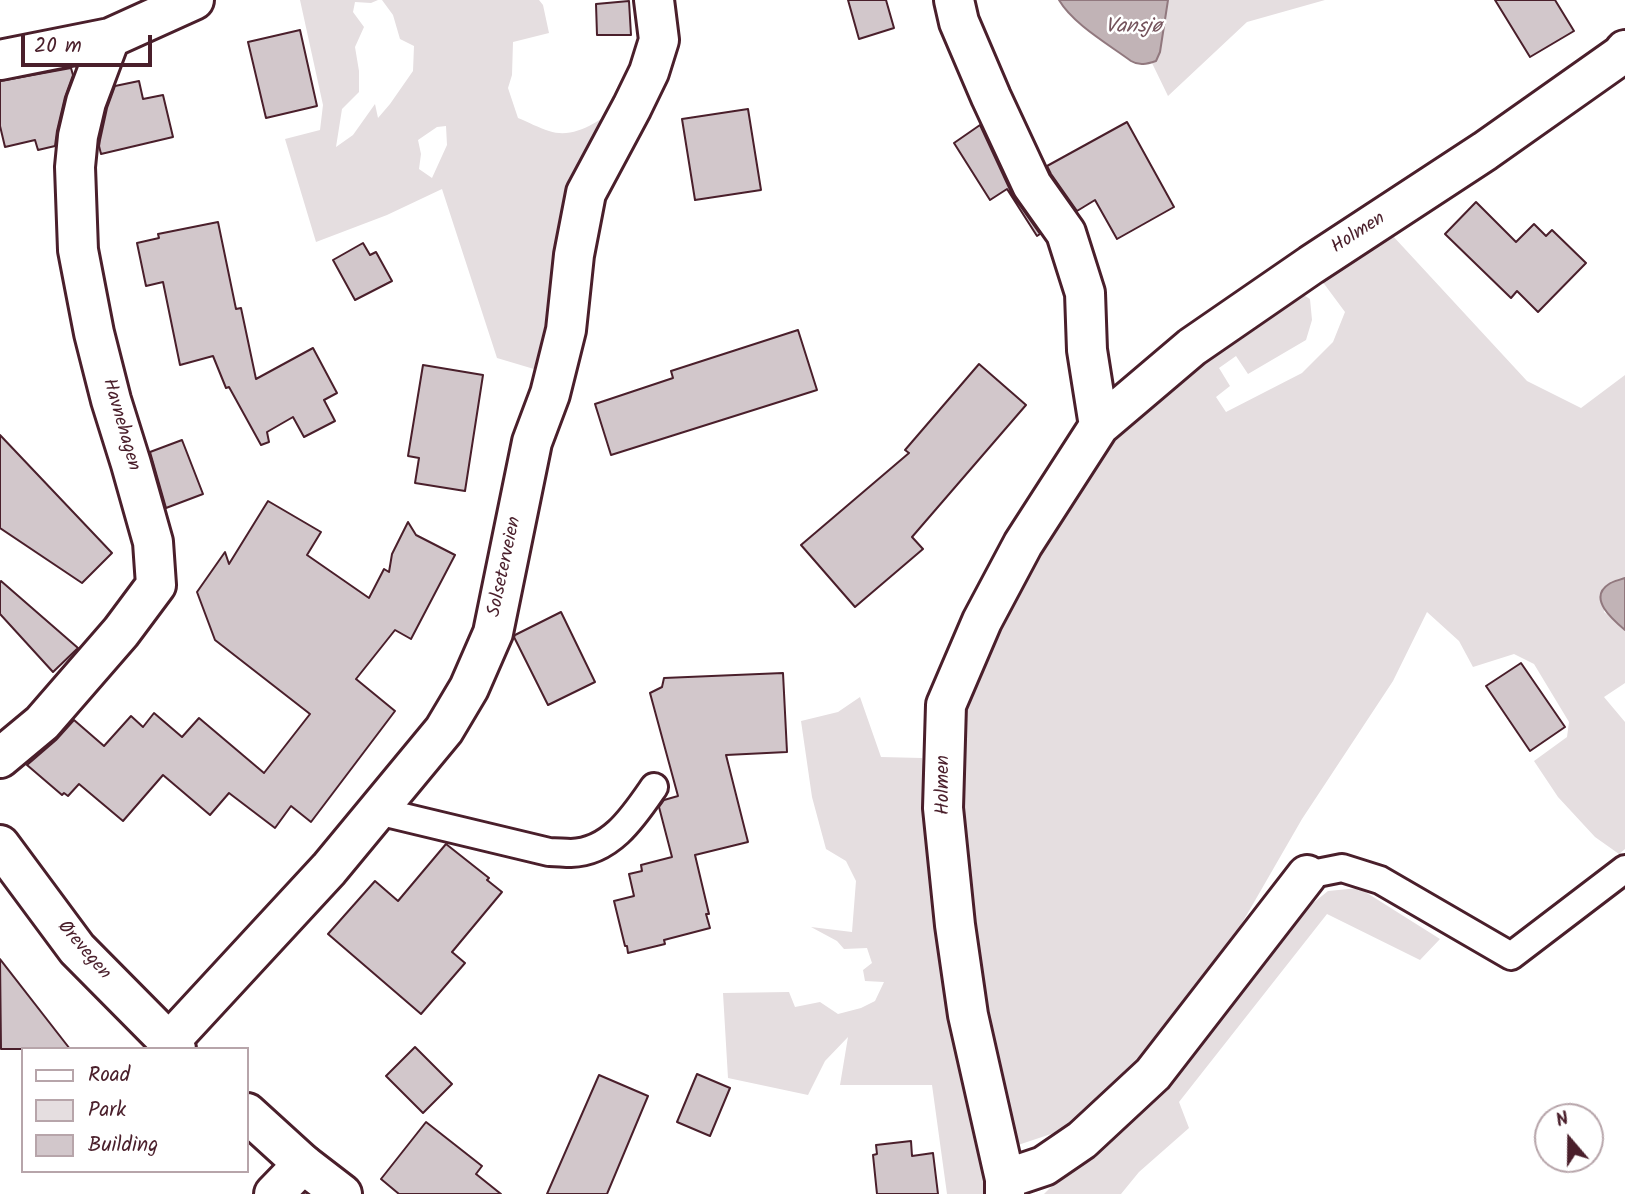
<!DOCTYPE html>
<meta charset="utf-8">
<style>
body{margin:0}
#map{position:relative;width:1625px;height:1194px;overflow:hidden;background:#fff;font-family:Kalam,sans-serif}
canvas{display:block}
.legend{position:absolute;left:21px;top:1047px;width:228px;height:126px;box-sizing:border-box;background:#fff;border:2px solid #b7a5aa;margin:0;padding:9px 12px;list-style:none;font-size:21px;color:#4a1f2b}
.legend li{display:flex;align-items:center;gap:14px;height:35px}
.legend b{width:35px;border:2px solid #b7a5aa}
.north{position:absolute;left:1534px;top:1103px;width:70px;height:70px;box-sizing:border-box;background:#fff;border:2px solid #b7a5aa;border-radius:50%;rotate:340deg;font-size:19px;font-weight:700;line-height:28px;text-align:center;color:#4a1f2b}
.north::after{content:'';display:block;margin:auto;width:24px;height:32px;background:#4a1f2b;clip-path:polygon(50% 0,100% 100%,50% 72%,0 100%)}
.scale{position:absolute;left:21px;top:35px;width:131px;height:32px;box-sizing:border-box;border:4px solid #4a1f2b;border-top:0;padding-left:9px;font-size:21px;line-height:24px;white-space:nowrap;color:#4a1f2b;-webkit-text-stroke:5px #fff;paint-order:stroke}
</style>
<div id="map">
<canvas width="1625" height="1194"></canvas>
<ul class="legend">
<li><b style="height:9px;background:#fff"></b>Road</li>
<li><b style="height:19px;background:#e5dee0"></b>Park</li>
<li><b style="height:19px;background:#d2c7cb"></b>Building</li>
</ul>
<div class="north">N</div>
<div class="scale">20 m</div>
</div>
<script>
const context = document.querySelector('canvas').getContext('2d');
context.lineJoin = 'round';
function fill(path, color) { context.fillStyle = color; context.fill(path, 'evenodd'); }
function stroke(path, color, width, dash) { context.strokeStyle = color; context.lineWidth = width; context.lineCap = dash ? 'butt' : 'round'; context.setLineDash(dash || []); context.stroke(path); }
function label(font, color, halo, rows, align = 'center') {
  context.font = font + ' Kalam,sans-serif'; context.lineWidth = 5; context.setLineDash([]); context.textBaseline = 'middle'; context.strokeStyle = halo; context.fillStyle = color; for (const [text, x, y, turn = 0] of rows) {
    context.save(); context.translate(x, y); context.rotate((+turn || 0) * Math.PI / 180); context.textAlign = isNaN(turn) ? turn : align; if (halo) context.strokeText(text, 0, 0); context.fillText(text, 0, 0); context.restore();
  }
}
const green = new Path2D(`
 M 300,0 L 378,0 L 371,3 L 355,2 L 353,12 L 364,27 L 355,47 L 359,71 L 359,92 L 342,109 L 336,147 L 353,135 L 375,104 L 378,118 L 390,104 L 413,71 L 414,46 L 400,39 L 393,15 L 382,0 L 539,0 L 543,5 L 549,33 L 513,42 L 512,75 L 508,88 L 518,118 C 528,122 539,128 549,131 C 575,140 600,120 619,106 L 544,372 L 497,358 L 442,189 L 387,215 L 316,242 L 285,139 L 320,130 L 323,105 ZM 446,126 L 447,145 L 432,178 L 419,169 L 421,154 L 418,140 L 437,127 Z
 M 1110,0 L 1325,0 L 1247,22 L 1168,96 L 1152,63 L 1136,64 L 1100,38 Z
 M 1392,235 L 1527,381 L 1581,408 L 1625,375 L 1625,578 L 1610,582 L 1604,612 L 1625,630 L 1625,683 L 1604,697 L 1625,722 L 1625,849 L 1619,854 L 1595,837 L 1558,797 L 1534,761 L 1567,737 L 1569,722 L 1534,664 L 1514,654 L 1473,667 L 1459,641 L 1427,612 L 1393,681 L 1302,819 L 1219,963 L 1144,1059 L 1060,1131 L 1018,1145 L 1007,1138 L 973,964 L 957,733 L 985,656 L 1030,557 L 1124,421 L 1294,289 L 1310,299 L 1312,320 L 1306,340 L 1248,374 L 1236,356 L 1219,368 L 1230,386 L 1216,397 L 1226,412 L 1302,373 L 1333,342 L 1345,312 L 1322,281 Z
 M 860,697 L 881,757 L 922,758 L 928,818 L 991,1194 L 947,1194 L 932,1085 L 840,1085 L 848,1037 L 825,1061 L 808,1095 L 728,1078 L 723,993 L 789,992 L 795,1007 L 820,1002 L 838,1014 L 861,1008 L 875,1001 L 884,982 L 865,981 L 863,970 L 872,963 L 867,948 L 844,949 L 837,941 L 811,927 L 852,932 L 856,881 L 846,861 L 826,849 L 812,797 L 801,721 L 838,712 Z
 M 1359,888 L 1440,939 L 1420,960 L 1327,914 L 1179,1102 L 1189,1128 L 1139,1172 L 1121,1194 L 1044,1194 L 1063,1175 L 1113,1135 L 1163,1092 L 1302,912 L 1328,891 Z`);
const water = new Path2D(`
 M 1059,0 L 1168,0 L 1160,52 L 1156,61 C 1147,64 1139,66 1131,61 C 1108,44 1073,24 1059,0 Z
 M 1625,578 L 1625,630 C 1613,620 1587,598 1609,584 C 1613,581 1620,580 1625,578 Z`);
const building = new Path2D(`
 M 848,0 L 886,0 L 894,28 L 859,39 Z
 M 1495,0 L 1555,0 L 1574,31 L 1530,57 Z
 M 629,1 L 631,35 L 597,35 L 596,4 Z
 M 300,30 L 317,106 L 266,118 L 248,42 Z
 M 71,68 L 73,75 L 65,97 L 57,131 L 55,146 L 38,150 L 35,140 L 5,147 L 0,126 L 0,81 Z
 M 139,81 L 143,99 L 163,95 L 173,137 L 101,154 L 99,146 L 100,140 L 107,108 L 115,86 Z
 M 748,109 L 761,190 L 695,200 L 682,119 Z
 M 1127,122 L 1174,207 L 1117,239 L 1095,200 L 1077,211 L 1051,174 L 1047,166 Z
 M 980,125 L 1012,194 L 1040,234 L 1037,236 L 1007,189 L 990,200 L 954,143 Z
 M 1476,202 L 1516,242 L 1534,224 L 1546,236 L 1552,230 L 1586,263 L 1538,312 L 1517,291 L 1511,298 L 1445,234 Z
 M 218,222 L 236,309 L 241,308 L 256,379 L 313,348 L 337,393 L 324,400 L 335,421 L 304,437 L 293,417 L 267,432 L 269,442 L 261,445 L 229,387 L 226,388 L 213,356 L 180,365 L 163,282 L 146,286 L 137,243 L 159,238 L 158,234 Z
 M 363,243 L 370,255 L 376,252 L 392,281 L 355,300 L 333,260 Z
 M 798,330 L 817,390 L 611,455 L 595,404 L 673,378 L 671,371 Z
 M 979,364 L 1026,405 L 912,537 L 923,549 L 855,607 L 801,545 L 909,453 L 905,450 Z
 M 423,365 L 483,375 L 465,491 L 415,483 L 419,458 L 408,456 Z
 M 0,435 L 112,553 L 82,583 L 0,528 Z
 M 182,440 L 203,494 L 166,508 L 150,452 Z
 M 268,501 L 321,532 L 307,555 L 369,598 L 384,569 L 389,572 L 392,554 L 408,522 L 416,535 L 455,555 L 411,639 L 395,630 L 356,679 L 395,711 L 311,822 L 291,806 L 275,828 L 229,793 L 210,815 L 163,775 L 123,821 L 79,784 L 68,796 L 64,793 L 62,795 L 27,765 L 56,740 L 74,720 L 104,746 L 131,716 L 143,727 L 154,713 L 182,737 L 199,718 L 264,773 L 310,714 L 215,640 L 197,592 L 225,552 L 229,564 Z
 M 1,581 L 78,648 L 53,672 L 0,614 L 0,583 Z
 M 561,612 L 595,682 L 548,705 L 514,637 L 515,635 Z
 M 1521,663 L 1565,727 L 1530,751 L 1486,686 Z
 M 783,673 L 787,752 L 726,755 L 748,842 L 695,855 L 709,914 L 706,914 L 710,928 L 664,940 L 665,944 L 628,953 L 627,946 L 625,946 L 614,901 L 634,896 L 629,874 L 642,871 L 641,865 L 672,857 L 659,807 L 664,800 L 678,796 L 650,693 L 662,687 L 664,678 Z
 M 446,844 L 489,878 L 487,880 L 502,892 L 452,952 L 465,963 L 421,1014 L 328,934 L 375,881 L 398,901 Z
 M 0,959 L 70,1049 L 1,1049 Z
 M 415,1047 L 452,1084 L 423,1113 L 386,1076 Z
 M 697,1074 L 730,1088 L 710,1136 L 677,1122 Z
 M 599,1075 L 648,1096 L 607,1194 L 547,1194 Z
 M 426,1122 L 482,1166 L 476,1174 L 501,1194 L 399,1194 L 381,1179 Z
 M 911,1141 L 912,1156 L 933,1153 L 938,1194 L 877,1194 L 873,1155 L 877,1154 L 876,1145 Z`);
const service = new Path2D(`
 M 378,811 L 549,852 C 557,852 564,853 571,853 C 611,852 634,816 654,787
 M 1307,875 L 1342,868 L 1380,880 L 1511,956 L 1625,869`);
const minor = new Path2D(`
 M 954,0 L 959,22 L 991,97 L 1032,185 L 1066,233 L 1085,293 L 1087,350 L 1099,426
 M 0,60 L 110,38 L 194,0
 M 0,758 L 42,723 L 121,632 L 156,585 L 153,542 L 131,464 L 111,400 L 94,333 L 78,250 L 75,167 L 78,136 L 86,102 L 110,38
 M 169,1042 L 329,869 L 444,730 L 469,688 L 493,633 L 532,442 L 550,394 L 566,330 L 574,255 L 586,193 L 632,107 L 649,72 L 659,40 L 654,0
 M 1005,1179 L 968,1015 L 955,925 L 943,808 L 946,705 L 982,621 L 1023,544 L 1099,426 L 1192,347 L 1311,265 L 1485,151 L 1621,55 L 1625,50
 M 274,1194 L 303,1164
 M 1005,1194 L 1005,1179 L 1044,1166 L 1082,1140 L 1153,1074 L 1307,875`);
const tertiary = new Path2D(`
 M 0,845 L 77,949 L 176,1049
 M 247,1113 L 303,1164 L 342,1194`);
const streetNames = [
 ["Holmen",1359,234,-33],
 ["Havnehagen",120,425,74],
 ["Solseterveien",506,567,-78],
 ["Holmen",945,785,-90],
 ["Ørevegen",83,951,49]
];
const waterNames = [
 ["Vansjø",1133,28]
];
fill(green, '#e5dee0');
fill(water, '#c1b3b6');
stroke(water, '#91787e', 2);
fill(building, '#d2c7cb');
stroke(building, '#4a1f2b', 2);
stroke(service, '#4a1f2b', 32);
stroke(minor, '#4a1f2b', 44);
stroke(tertiary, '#4a1f2b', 44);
stroke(service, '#fff', 26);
stroke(minor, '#fff', 38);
stroke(tertiary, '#fff', 38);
label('19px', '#4a1f2b', '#fff', streetNames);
label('italic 21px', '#74535c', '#fff', waterNames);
</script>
